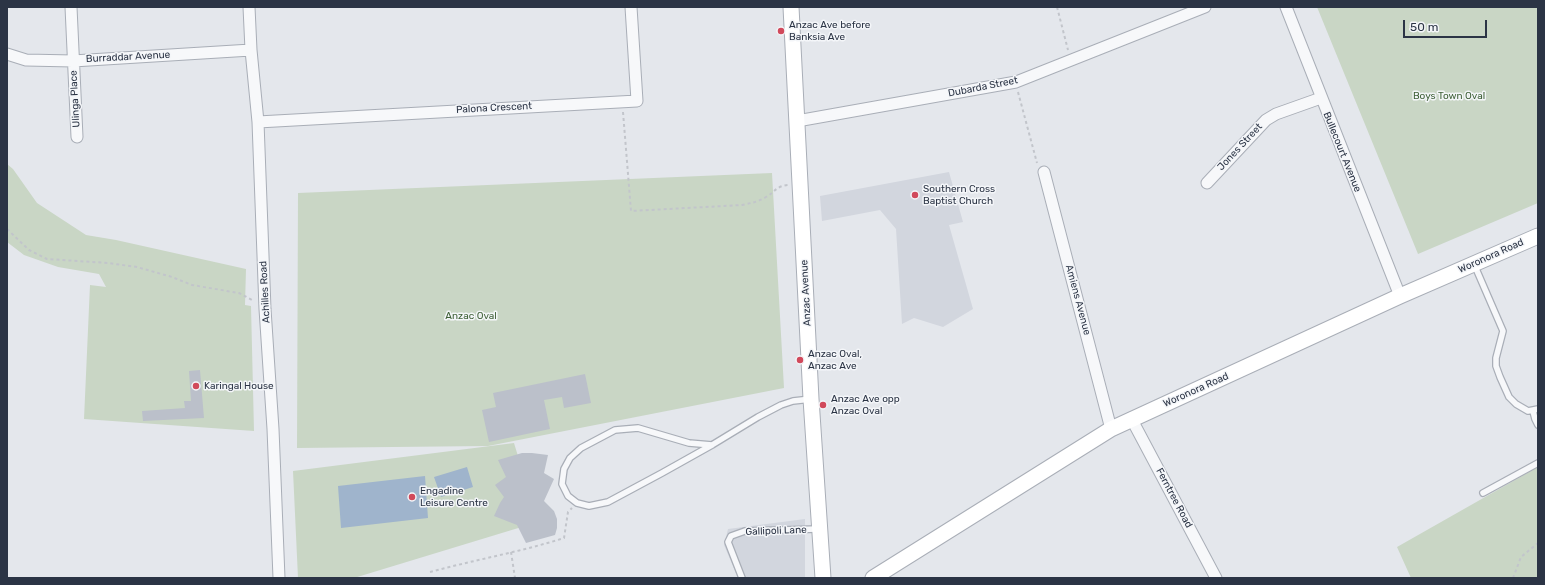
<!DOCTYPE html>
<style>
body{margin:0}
#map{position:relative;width:1545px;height:585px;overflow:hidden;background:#e4e7ec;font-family:Rubik,sans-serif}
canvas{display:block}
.frame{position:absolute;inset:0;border:8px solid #2b3445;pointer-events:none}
.scale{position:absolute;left:1403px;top:20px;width:84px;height:18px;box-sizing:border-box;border:2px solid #2b3445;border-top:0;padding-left:5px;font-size:12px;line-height:14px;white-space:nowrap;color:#2b3445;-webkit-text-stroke:3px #f4f6f9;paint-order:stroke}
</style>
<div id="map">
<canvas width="1545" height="585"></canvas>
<div class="frame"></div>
<div class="scale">50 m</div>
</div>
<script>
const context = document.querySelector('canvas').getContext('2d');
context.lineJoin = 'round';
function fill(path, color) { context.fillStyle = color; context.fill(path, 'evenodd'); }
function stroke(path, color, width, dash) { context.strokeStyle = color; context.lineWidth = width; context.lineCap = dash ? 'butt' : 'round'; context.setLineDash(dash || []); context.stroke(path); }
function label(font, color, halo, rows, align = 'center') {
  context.font = font + ' Rubik,sans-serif'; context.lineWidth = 3; context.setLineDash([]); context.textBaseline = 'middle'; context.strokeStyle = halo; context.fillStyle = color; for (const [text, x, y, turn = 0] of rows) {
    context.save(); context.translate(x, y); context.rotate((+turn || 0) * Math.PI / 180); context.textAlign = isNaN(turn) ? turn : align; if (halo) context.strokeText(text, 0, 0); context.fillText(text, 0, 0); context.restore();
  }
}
const built = new Path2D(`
 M 949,172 L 963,222 L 949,225 L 973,309 L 943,327 L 914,318 L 902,324 L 896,229 L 880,210 L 822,221 L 820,196 Z
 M 805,519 L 805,578 L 738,578 L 724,545 L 728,529 Z`);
const green = new Path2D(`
 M 1317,7 L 1538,7 L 1538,203 L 1418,254 Z
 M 7,164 L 13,169 L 37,203 L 86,235 L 116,240 L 246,269 L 245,305 L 251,306 L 254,431 L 84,419 L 90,285 L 106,287 L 99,274 L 58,267 L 24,255 L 7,242 Z
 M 772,173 L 784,388 L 488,446 L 297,448 L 298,193 Z
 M 514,443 L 538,522 L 354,578 L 298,578 L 293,471 Z
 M 1538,467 L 1538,578 L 1411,578 L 1397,547 Z`);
const water = new Path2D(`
 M 467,467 L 473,487 L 441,497 L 434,477 Z
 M 425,476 L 428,518 L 341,528 L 338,486 Z`);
const building = new Path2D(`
 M 200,370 L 204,418 L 143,421 L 142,411 L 185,408 L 184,401 L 191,401 L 189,371 Z
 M 585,374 L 591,403 L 564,408 L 562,397 L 544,400 L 550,429 L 489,442 L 482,410 L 496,407 L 493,393 Z
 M 522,453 L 532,453 L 548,455 L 544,473 L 554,479 L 544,501 L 554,511 L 557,519 L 557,528 L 555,535 L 526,543 L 517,525 L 494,516 L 500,503 L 504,497 L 495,485 L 506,477 L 498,460 Z`);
const path = new Path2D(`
 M 1057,7 L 1068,50
 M 1018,92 L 1037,163
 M 623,112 L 631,211 L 742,205 C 751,203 758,202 766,197 C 775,192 776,186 788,185
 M 7,229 L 29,250 L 47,259 L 108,263 L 137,267 L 172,277 L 192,285 L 239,293 L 254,301
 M 511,552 L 515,578
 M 430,572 C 474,560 520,552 564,538 L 568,512 L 572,508
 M 1513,578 L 1521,557 L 1538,543`);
const lane = new Path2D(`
 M 1474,264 L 1503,331 L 1496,358 L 1496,366 L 1500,377 L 1509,397 L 1516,404 L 1528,411 L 1538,409
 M 1533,411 L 1535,419 L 1538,425
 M 712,445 L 689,443 L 638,428 L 615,430 L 581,448 L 570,458 L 564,469 L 562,484 L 568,496 L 577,503 L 589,506 L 608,502 L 662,473 L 712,445 L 758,417 L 781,405 L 793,401 L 811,399
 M 1483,493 L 1538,463
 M 742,578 L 728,542 L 731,536 L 745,531 L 818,529`);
const street = new Path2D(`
 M 71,7 L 77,137
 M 249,7 L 251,50 L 258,122 L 265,309 L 273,429 L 279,578
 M 1286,7 L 1400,296
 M 7,54 L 26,60 L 73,61 L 251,50
 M 797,121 L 1016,82 L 1205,7
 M 258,122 L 637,101 L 631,7
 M 1044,172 L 1111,429
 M 1207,183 L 1266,120 L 1276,114 L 1321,98
 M 1131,418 L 1216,578`);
const secondary = new Path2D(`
 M 791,7 L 811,399 L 823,578
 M 873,578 L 1111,429 L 1400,296 L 1538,236`);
const markers = [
 [781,31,4,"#d1495b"],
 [915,195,4,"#d1495b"],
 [800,360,4,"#d1495b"],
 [196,386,4,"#d1495b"],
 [823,405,4,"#d1495b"],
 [412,497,4,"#d1495b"]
];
const poiNames = [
 ["Anzac Ave before",789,25],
 ["Banksia Ave",789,37],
 ["Southern Cross",923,189],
 ["Baptist Church",923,201],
 ["Anzac Oval,",808,354],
 ["Anzac Ave",808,366],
 ["Karingal House",204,386],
 ["Anzac Ave opp",831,399],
 ["Anzac Oval",831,411],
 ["Engadine",420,491],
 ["Leisure Centre",420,503]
];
const streetNames = [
 ["Burraddar Avenue",128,57,-3],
 ["Dubarda Street",983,87,-11],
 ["Ulinga Place",75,99,-93],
 ["Palona Crescent",494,108,-3],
 ["Jones Street",1240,147,-47],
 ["Bullecourt Avenue",1342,152,68],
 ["Woronora Road",1491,256,-24],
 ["Achilles Road",265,292,-93],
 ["Anzac Avenue",806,293,-93],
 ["Amiens Avenue",1078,300,75],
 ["Woronora Road",1196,390,-24],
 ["Ferntree Road",1174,498,62],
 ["Gallipoli Lane",776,531,-2]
];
const parkNames = [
 ["Boys Town Oval",1449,96],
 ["Anzac Oval",471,316]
];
fill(built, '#d2d6de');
fill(green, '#c9d6c5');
fill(water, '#9fb4cc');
fill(building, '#bbc0ca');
stroke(lane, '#a9aeb7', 8);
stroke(street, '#a9aeb7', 13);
stroke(secondary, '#a9aeb7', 17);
stroke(path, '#c2c5cb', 2, [3, 3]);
stroke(lane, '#f7f8fa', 5.5);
stroke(street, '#f7f8fa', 11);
stroke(secondary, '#fff', 15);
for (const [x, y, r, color] of markers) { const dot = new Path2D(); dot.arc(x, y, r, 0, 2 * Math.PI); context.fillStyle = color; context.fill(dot); stroke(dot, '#f4f6f9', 1.5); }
label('10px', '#2b3445', '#f4f6f9', poiNames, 'left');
label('10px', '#2b3445', '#f4f6f9', streetNames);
label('10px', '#3f6138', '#f4f6f9', parkNames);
</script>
